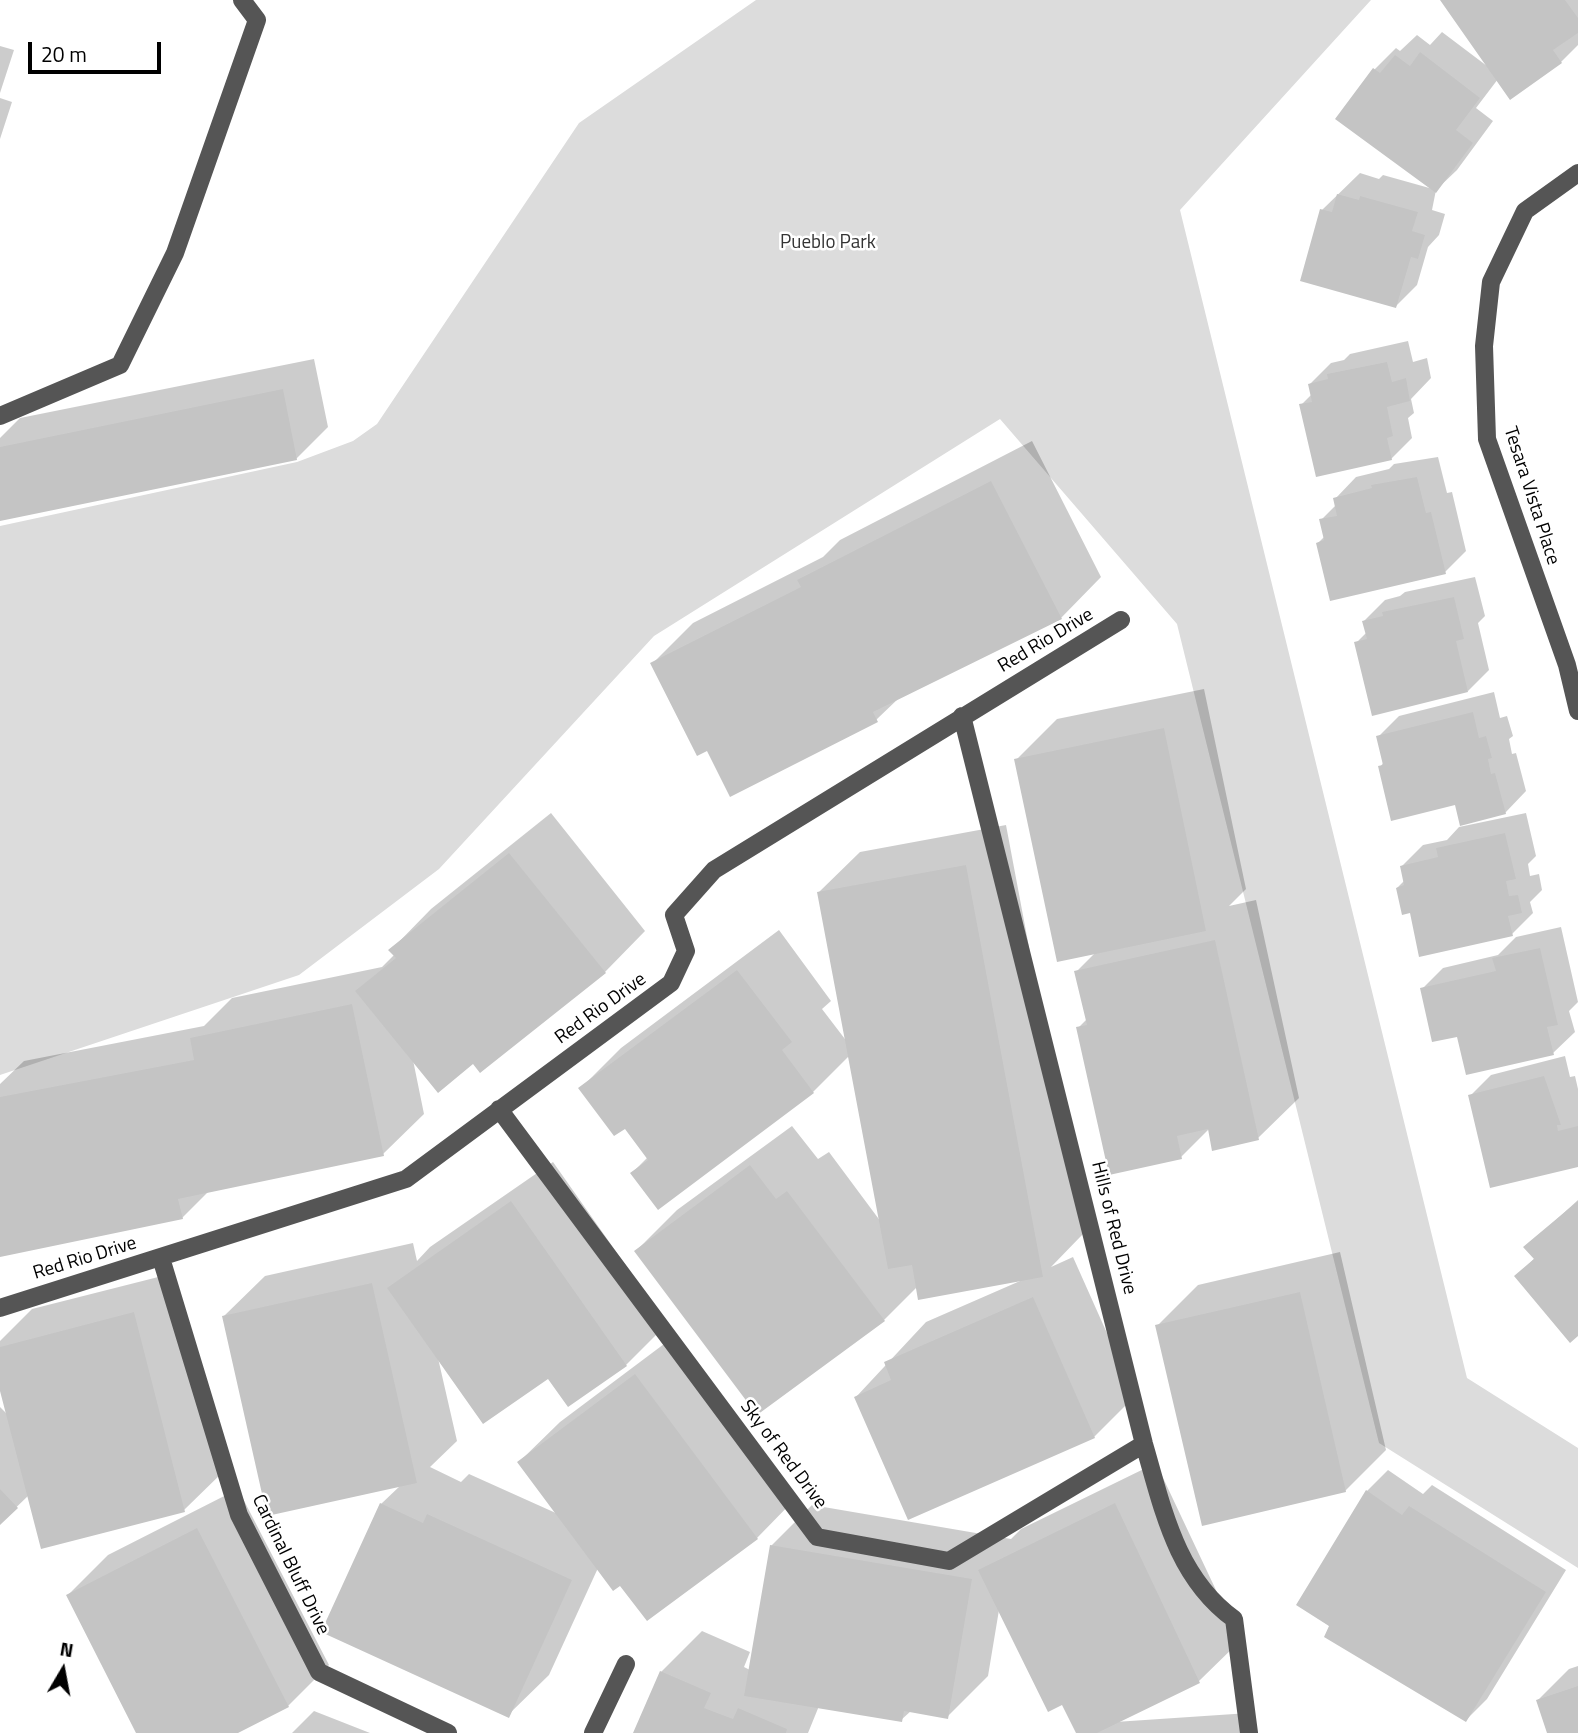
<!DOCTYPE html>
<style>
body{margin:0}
#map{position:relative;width:1578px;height:1733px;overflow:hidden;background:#fff;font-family:"Titillium Web",sans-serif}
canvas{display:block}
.north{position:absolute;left:28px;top:1635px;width:70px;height:70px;-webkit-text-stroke:5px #fff;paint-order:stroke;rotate:10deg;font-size:19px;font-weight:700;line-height:28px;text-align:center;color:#000}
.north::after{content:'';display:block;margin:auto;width:24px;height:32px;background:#000;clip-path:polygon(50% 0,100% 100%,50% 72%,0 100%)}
.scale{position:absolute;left:28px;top:42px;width:133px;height:32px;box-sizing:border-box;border:4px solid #000;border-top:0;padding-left:9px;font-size:21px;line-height:24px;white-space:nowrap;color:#000;-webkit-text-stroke:5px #fff;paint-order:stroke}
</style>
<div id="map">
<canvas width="1578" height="1733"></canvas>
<div class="north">N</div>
<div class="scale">20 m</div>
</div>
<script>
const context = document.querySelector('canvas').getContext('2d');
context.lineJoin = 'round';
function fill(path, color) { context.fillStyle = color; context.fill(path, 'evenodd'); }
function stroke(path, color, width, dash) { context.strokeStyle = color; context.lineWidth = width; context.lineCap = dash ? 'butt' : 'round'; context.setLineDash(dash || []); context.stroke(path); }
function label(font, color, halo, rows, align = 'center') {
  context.font = font + ' "Titillium Web",sans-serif'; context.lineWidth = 5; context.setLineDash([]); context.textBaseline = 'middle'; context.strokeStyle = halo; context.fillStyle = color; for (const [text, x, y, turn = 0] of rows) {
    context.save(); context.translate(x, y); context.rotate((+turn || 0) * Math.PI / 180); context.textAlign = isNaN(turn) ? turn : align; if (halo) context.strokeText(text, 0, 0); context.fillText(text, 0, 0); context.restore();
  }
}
const green = new Path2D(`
 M 756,0 L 1371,0 L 1180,210 L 1467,1378 L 1578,1448 L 1578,1568 L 1379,1443 L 1177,624 L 1000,419 L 654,636 L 439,869 L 299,975 L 0,1075 L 0,526 L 297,462 L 353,441 L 377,424 L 579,123 Z`);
const shadow = new Path2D(`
 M 1442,0 L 1578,0 L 1578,45 L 1561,62 L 1498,79 L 1476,108 L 1493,121 L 1457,170 L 1436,190 L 1432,210 L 1445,214 L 1439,235 L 1428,247 L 1417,285 L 1396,306 L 1322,210 L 1360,173 L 1379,179 L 1383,175 L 1433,189 L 1337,118 L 1375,69 L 1396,48 L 1400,51 L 1417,35 L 1430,45 L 1442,32 L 1487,66 Z
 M 0,46 L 14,50 L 0,93 Z
 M 0,98 L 12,102 L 0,139 Z
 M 1408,341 L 1413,362 L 1427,358 L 1431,378 L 1411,399 L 1414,413 L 1408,418 L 1412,438 L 1391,459 L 1301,405 L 1312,394 L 1310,384 L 1331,363 L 1344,360 L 1350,354 Z
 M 314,359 L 328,427 L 296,459 L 0,519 L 0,438 L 20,418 Z
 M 1032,441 L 1101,577 L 1061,618 L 899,698 L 876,720 L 708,749 L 652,664 L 693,623 L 823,557 L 840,540 Z
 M 1438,457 L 1447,493 L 1452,492 L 1466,551 L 1445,572 L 1318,543 L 1325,536 L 1321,520 L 1336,505 L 1335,499 L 1356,477 L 1389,469 L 1394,464 Z
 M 1475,577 L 1485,616 L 1478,623 L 1489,670 L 1468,691 L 1356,643 L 1367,632 L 1364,621 L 1385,600 L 1400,596 L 1405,592 Z
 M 1204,689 L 1246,889 L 1229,906 L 1256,900 L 1299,1098 L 1258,1138 L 1209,1129 L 1181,1157 L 1078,1028 L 1087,1019 L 1076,972 L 1096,952 L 1016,760 L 1057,719 Z
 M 1494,692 L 1500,718 L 1507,716 L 1513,736 L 1509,739 L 1512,754 L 1516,753 L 1526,791 L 1505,813 L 1456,803 L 1380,767 L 1384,762 L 1378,737 L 1399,716 Z
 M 551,813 L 645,931 L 605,972 L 474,1061 L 413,1060 L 424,1114 L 383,1154 L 209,1191 L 182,1218 L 0,1255 L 0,1084 L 24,1061 L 204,1026 L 232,998 L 382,967 L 395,954 L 391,950 L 431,909 Z
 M 1526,813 L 1536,856 L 1528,864 L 1530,876 L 1539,874 L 1542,890 L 1530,902 L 1533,913 L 1512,934 L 1411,911 L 1397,888 L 1405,880 L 1402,866 L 1423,845 L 1447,840 L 1459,827 Z
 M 1006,825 L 1083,1234 L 1051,1267 L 1073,1257 L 1135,1396 L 1094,1437 L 856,1397 L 926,1322 L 1020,1281 L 918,1286 L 884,1320 L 636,1251 L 677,1210 L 792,1126 L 818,1159 L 829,1152 L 881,1222 L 850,1055 L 813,1092 L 632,1173 L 648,1157 L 625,1127 L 580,1089 L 621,1048 L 779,930 L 831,1001 L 822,1009 L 848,1043 L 819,892 L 860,852 Z
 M 1561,927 L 1578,1002 L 1569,1011 L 1575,1032 L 1553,1053 L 1458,1035 L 1422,989 L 1443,968 L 1498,955 L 1516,937 Z
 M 1565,1056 L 1570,1077 L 1575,1076 L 1578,1089 L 1578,1165 L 1470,1096 L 1491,1075 Z
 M 553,1162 L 667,1324 L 626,1365 L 548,1376 L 438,1358 L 457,1441 L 430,1467 L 461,1482 L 469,1474 L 558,1514 L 519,1462 L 560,1422 L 676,1335 L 797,1497 L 757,1538 L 598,1568 L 549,1675 L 508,1715 L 381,1504 L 401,1485 L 224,1316 L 265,1276 L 413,1243 L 417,1261 L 430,1247 Z
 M 1578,1200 L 1578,1334 L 1516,1276 L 1535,1258 L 1526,1247 Z
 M 1340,1252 L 1386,1450 L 1345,1491 L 1157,1326 L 1198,1285 Z
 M 174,1273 L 225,1470 L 184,1510 L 29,1495 L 0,1523 L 0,1407 L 8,1415 L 0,1384 L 0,1341 L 32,1309 Z
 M 1156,1463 L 1240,1641 L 1199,1681 L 1115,1722 L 1249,1713 L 1251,1733 L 1078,1733 L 1063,1703 L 999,1610 L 988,1676 L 947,1717 L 911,1711 L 901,1720 L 819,1706 L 808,1733 L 635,1733 L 661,1672 L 702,1631 L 750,1652 L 744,1667 L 750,1670 L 771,1546 L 812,1505 L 1011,1539 L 1021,1529 Z
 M 1388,1470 L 1423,1494 L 1432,1485 L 1566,1570 L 1487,1699 L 1466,1720 L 1299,1605 L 1367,1491 Z
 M 238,1489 L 329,1665 L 288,1706 L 234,1733 L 138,1733 L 68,1595 L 108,1555 Z
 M 1578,1666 L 1578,1733 L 1549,1733 L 1538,1700 L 1569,1669 Z
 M 314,1711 L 370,1733 L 292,1733 Z`);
const building = new Path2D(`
 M 1440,0 L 1565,0 L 1578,18 L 1578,33 L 1553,50 L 1562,63 L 1510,100 Z
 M 1420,52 L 1480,98 L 1456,130 L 1473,143 L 1436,193 L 1335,119 L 1373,68 L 1380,73 L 1395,55 L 1410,66 Z
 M 1337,194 L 1359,200 L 1360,196 L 1418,212 L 1412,231 L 1425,235 L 1418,259 L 1411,257 L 1396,308 L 1300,281 L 1320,209 L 1332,212 Z
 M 1387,362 L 1392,382 L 1406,378 L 1410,401 L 1387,407 L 1393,436 L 1387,438 L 1392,460 L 1316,477 L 1299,404 L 1312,402 L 1308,384 L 1328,379 L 1327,374 Z
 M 283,389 L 297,460 L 0,521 L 0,447 Z
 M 1417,477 L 1426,513 L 1431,512 L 1446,574 L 1330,601 L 1316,543 L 1324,540 L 1319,519 L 1337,516 L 1333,498 L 1372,488 L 1371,485 Z
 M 991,481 L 1062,619 L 873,712 L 878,722 L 730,797 L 707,751 L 697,756 L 650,663 L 801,587 L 797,580 Z
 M 1454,597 L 1464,639 L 1456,641 L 1468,692 L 1372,716 L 1354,642 L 1367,639 L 1362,621 L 1383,616 L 1382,612 Z
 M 1473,712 L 1479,738 L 1486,736 L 1492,758 L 1488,759 L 1491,774 L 1495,773 L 1506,814 L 1460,826 L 1455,805 L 1391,821 L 1378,766 L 1383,765 L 1376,736 Z
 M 1164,728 L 1206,931 L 1057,962 L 1014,759 Z
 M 1505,833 L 1516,879 L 1506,881 L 1509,896 L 1518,895 L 1522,913 L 1508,916 L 1513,936 L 1419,957 L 1410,913 L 1402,915 L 1396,888 L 1404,885 L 1400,866 L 1438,857 L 1436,848 Z
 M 509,853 L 606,973 L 480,1073 L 473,1064 L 438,1093 L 355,991 L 396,958 L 388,950 Z
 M 966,865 L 1043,1277 L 918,1300 L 912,1265 L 888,1269 L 817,892 Z
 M 1215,940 L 1259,1140 L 1212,1151 L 1208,1129 L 1177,1136 L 1182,1159 L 1109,1175 L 1076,1027 L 1087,1025 L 1074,971 Z
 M 1540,948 L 1558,1025 L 1547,1027 L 1554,1055 L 1466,1075 L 1457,1037 L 1432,1042 L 1420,988 L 1496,971 L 1492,958 Z
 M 737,970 L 792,1042 L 782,1050 L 814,1093 L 658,1210 L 630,1173 L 648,1160 L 625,1129 L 614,1136 L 578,1088 Z
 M 352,1004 L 384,1156 L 178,1199 L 183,1219 L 0,1257 L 0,1097 L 194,1060 L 190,1038 Z
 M 1544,1076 L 1561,1125 L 1557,1125 L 1558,1131 L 1578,1126 L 1578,1167 L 1490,1188 L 1468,1095 Z
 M 750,1165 L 776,1199 L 787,1191 L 885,1321 L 757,1415 L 634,1251 Z
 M 511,1201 L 627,1366 L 568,1407 L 548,1379 L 483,1424 L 387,1288 Z
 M 1578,1201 L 1578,1336 L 1570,1343 L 1514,1276 L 1534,1259 L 1523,1247 Z
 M 372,1283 L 417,1483 L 267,1516 L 222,1316 Z
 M 1300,1292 L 1346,1492 L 1202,1526 L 1155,1325 Z
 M 1033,1297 L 1095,1438 L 908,1520 L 854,1397 L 891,1380 L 884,1362 Z
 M 134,1312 L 185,1512 L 41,1549 L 0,1391 L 0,1347 Z
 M 635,1374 L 758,1539 L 647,1621 L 620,1586 L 613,1591 L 517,1462 Z
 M 0,1489 L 18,1508 L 0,1525 Z
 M 1366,1490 L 1402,1515 L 1409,1506 L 1546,1592 L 1466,1722 L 1324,1637 L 1329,1626 L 1296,1605 Z
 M 380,1503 L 423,1523 L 427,1514 L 572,1580 L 509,1718 L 321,1632 Z
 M 1115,1503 L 1200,1683 L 1097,1733 L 1076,1733 L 1062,1705 L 1048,1712 L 978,1570 Z
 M 197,1528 L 289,1707 L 238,1733 L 136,1733 L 66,1595 Z
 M 770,1545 L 972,1579 L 948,1719 L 904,1711 L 902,1722 L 744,1696 Z
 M 660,1671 L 711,1693 L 704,1708 L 733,1719 L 738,1708 L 787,1729 L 786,1733 L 633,1733 Z
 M 1578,1686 L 1578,1733 L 1547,1733 L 1536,1700 Z`);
const minor = new Path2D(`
 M 1578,173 L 1525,211 L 1491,282 L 1484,346 L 1487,439 L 1567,665 L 1578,711
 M 0,416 L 120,365 L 175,253 L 257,20 L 242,0
 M 962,716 L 1144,1444 C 1163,1509 1176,1577 1234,1619 L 1249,1733
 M 499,1109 L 817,1537 L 949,1561 L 1144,1444
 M 161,1258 L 239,1515 L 319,1672 L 448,1733
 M 0,1308 L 406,1179 L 671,983 L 686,951 L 674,915 L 714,870 L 1121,620
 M 593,1733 L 626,1664`);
const parkNames = [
 ["Pueblo Park",828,243]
];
const streetNames = [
 ["Tesara Vista Place",1531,496,72],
 ["Red Rio Drive",1046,641,-31],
 ["Red Rio Drive",601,1009,-36],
 ["Hills of Red Drive",1113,1228,76],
 ["Red Rio Drive",85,1259,-17],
 ["Sky of Red Drive",783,1455,53],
 ["Cardinal Bluff Drive",290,1565,64]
];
fill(green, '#dcdcdc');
fill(shadow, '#0003');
fill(building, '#c4c4c4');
stroke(minor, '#555', 18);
label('19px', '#333', '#fff', parkNames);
label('19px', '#000', '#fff', streetNames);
</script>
